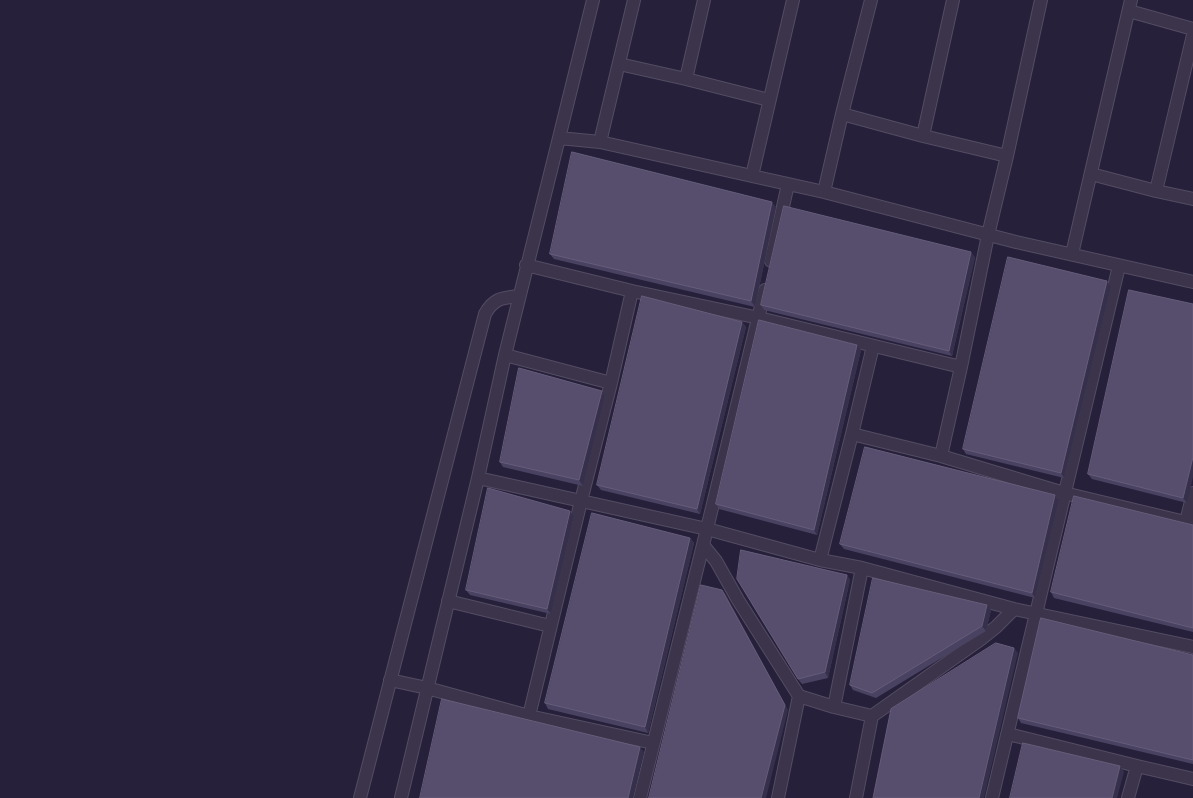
<!DOCTYPE html>
<style>
body{margin:0}
canvas{display:block;background:#27203b}
</style>
<canvas width="1193" height="798"></canvas>
<script>
const context = document.querySelector('canvas').getContext('2d');
context.lineJoin = 'round';
function stroke(path, color, width, dash) { context.strokeStyle = color; context.lineWidth = width; context.lineCap = dash ? 'butt' : 'round'; context.setLineDash(dash || []); context.stroke(path); }
function fill(path, color) { context.fillStyle = color; context.fill(path, 'evenodd'); }
const minor = new Path2D(`
 M 704,0 L 686,79 L 769,100
 M 1129,11 L 1193,29
 M 619,64 L 686,79
 M 842,114 L 923,136 L 1007,156
 M 923,136 L 953,0
 M 559,138 L 593,0
 M 600,142 L 634,0
 M 1091,174 L 1156,191 L 1193,199
 M 752,176 L 793,0
 M 1156,191 L 1193,35
 M 824,192 L 842,114 L 871,0
 M 1072,254 L 1131,0
 M 771,261 L 788,184
 M 526,265 L 632,291 L 759,318 L 961,367
 M 505,355 L 611,383
 M 852,434 L 941,456 L 1064,493 L 1193,524
 M 941,456 L 961,367 L 988,235 L 1007,156 L 1041,0
 M 478,478 L 707,529 L 820,560 L 862,568 L 1014,609 L 1193,647
 M 1186,522 L 1193,493
 M 703,545 L 716,561 L 738,600 L 799,696 L 778,798
 M 820,560 L 852,434 L 873,346
 M 448,601 L 550,626
 M 390,680 L 427,688 L 529,716 L 653,743
 M 799,696 L 834,707 L 872,716
 M 834,707 L 862,568
 M 529,716 L 581,501 L 611,383 L 632,291
 M 1008,734 L 1137,766
 M 360,798 L 485,314 C 494,298 502,298 519,296
 M 401,798 L 478,478 L 505,355 L 559,138 L 600,142 L 752,176 L 824,192 L 1016,242 L 1193,282
 M 640,798 L 703,545 L 765,290
 M 856,798 L 872,716 L 981,639 L 996,627 L 1014,609
 M 992,798 L 1119,266
 M 1128,798 L 1137,766 L 1193,779`);
const wall = new Path2D(`
 M 776,207 L 755,307 L 554,259 L 550,254 Z
 M 975,257 L 952,356 L 764,310 L 761,305 Z
 M 1111,287 L 1064,478 L 966,454 L 963,449 Z
 M 1129,290 L 1187,503 L 1092,479 L 1088,474 Z
 M 742,322 L 746,327 L 700,514 L 601,490 L 597,485 Z
 M 861,350 L 817,535 L 719,509 L 716,504 Z
 M 602,391 L 605,396 L 583,486 L 503,467 L 500,462 Z
 M 1059,500 L 1035,598 L 844,549 L 840,544 Z
 M 570,511 L 574,516 L 551,614 L 470,595 L 466,590 Z
 M 1193,525 L 1193,632 L 1054,598 L 1051,592 Z
 M 690,538 L 694,543 L 648,733 L 548,709 L 545,703 Z
 M 847,575 L 850,580 L 828,678 L 802,684 L 798,679 Z
 M 991,610 L 986,631 L 876,698 L 853,690 L 850,685 Z
 M 1193,655 L 1193,764 L 1021,723 L 1018,718 Z`);
const shadedWall = new Path2D(`
 M 772,202 L 776,207 L 755,307 L 751,301 Z
 M 971,252 L 975,257 L 952,356 L 949,351 Z
 M 1107,281 L 1111,287 L 1064,478 L 1061,473 Z
 M 742,322 L 746,327 L 700,514 L 697,509 Z
 M 857,345 L 861,350 L 817,535 L 814,530 Z
 M 602,391 L 605,396 L 583,486 L 579,480 Z
 M 1193,457 L 1193,477 L 1187,503 L 1183,498 Z
 M 1055,495 L 1059,500 L 1035,598 L 1032,593 Z
 M 570,511 L 574,516 L 551,614 L 547,609 Z
 M 690,538 L 694,543 L 648,733 L 645,727 Z
 M 847,575 L 850,580 L 828,678 L 825,672 Z
 M 722,590 L 726,595 L 788,710 L 766,798 L 761,798 Z
 M 987,605 L 991,610 L 986,631 L 982,626 Z
 M 1014,648 L 1018,653 L 984,798 L 979,798 Z
 M 640,747 L 644,752 L 633,798 L 628,798 Z
 M 1120,766 L 1124,772 L 1117,798 L 1112,798 Z`);
const building = new Path2D(`
 M 572,152 L 772,202 L 751,301 L 550,254 Z
 M 784,206 L 971,252 L 949,351 L 761,305 Z
 M 1008,257 L 1107,281 L 1061,473 L 963,449 Z
 M 1129,290 L 1193,304 L 1193,457 L 1183,498 L 1088,474 Z
 M 642,296 L 742,322 L 697,509 L 597,485 Z
 M 759,320 L 857,345 L 814,530 L 716,504 Z
 M 519,368 L 602,391 L 579,480 L 500,462 Z
 M 865,447 L 1055,495 L 1032,593 L 840,544 Z
 M 488,488 L 570,511 L 547,609 L 466,590 Z
 M 1074,496 L 1193,525 L 1193,628 L 1051,592 Z
 M 592,513 L 690,538 L 645,727 L 545,703 Z
 M 741,550 L 847,575 L 825,672 L 798,679 L 737,579 Z
 M 873,578 L 987,605 L 982,626 L 872,693 L 850,685 Z
 M 701,585 L 722,590 L 785,705 L 761,798 L 649,798 Z
 M 1041,618 L 1193,655 L 1193,760 L 1018,718 Z
 M 996,643 L 1014,648 L 979,798 L 873,798 L 891,709 Z
 M 442,699 L 640,747 L 628,798 L 420,798 Z
 M 1023,743 L 1120,766 L 1112,798 L 1010,798 Z`);
stroke(minor, '#534c63', 14);
stroke(minor, '#3b344b', 12);
fill(wall, '#4a4261');
fill(shadedWall, '#37304d');
fill(building, '#564e6c');
stroke(building, '#655d7a', 1);
</script>
